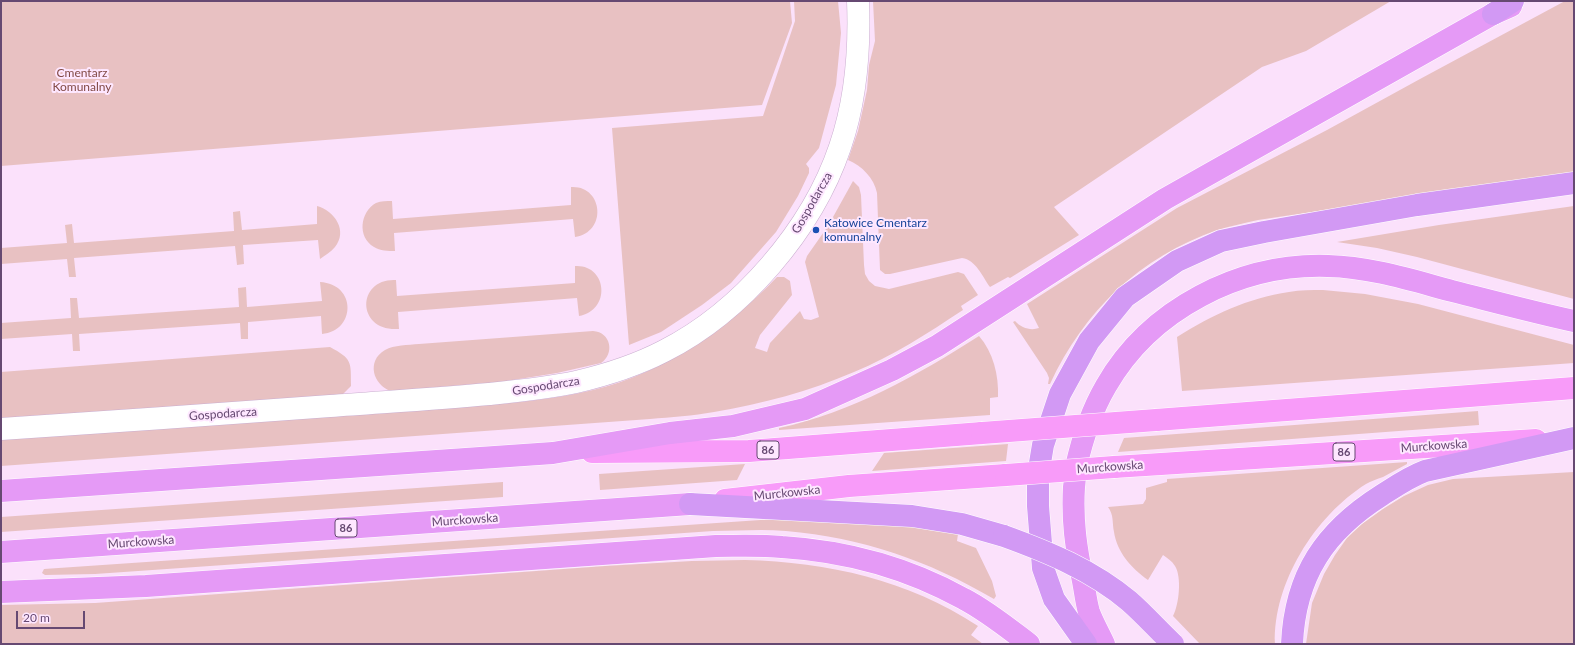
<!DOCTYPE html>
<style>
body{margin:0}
#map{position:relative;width:1575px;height:645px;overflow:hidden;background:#fbe1fb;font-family:Lato,sans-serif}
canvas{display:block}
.frame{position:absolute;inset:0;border:2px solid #664972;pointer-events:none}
.scale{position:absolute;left:16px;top:611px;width:69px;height:18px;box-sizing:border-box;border:2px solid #664972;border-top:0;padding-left:5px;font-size:12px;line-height:14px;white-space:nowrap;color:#664972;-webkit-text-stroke:3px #fee7ff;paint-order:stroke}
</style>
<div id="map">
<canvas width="1575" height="645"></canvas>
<div class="frame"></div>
<div class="scale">20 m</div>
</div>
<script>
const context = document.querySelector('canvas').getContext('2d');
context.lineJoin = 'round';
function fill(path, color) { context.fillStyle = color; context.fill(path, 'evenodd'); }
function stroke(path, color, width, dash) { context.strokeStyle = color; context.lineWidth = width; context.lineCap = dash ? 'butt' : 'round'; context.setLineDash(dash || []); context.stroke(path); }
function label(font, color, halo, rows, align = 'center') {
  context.font = font + ' Lato,sans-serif'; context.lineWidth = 4; context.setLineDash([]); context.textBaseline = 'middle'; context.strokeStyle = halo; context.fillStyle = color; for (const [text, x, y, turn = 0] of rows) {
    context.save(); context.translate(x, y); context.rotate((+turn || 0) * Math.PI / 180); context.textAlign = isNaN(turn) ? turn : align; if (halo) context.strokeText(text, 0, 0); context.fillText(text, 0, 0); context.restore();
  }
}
const green = new Path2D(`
 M 1,1 L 790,1 L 792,23 L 762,105 L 1,166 Z
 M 794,1 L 838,1 L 841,33 L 836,85 L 819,148 L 806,164 L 809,168 L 809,173 L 798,196 L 776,232 L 731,283 L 702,305 L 661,332 L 629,345 L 612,128 L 763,116 L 795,21 Z
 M 873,1 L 1391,1 L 1306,51 L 1262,67 L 1054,207 L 1079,235 L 1010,278 L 1008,277 L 990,287 C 982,276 976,260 962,258 L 890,274 L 885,274 L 880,270 L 877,193 C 874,178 862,166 848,160 L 858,131 L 867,90 L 869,65 L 875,41 Z
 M 1565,1 L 1574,1 L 1574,173 L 1258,220 C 1245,223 1230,226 1217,230 C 1140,257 1084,311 1050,384 L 1048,384 L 1049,378 L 1047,373 L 1013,322 L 1015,321 C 1021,328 1031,331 1039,328 L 1027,304 L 1177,208 L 1327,130 L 1420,79 Z
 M 853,181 L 859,187 L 861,195 L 864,265 L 865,274 L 869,281 L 875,286 L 889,289 L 958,272 L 964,274 L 978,295 L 961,306 L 963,310 C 928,333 893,356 854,372 C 810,391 762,404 714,412 C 693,416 671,417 650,419 L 1,466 L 1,439 L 476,406 C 515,403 554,399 593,390 C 664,373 727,329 777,277 L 784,277 L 790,281 L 792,295 L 760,335 L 755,348 L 767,352 L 770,343 L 800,311 L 804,319 L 811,320 L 819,317 L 805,262 L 807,256 L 828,226 Z
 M 571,187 C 603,185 608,232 575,237 L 573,219 L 394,233 L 395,251 C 388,251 380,251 374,247 C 357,237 360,212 376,203 C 381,201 387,201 392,201 L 393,219 L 571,205 Z
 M 317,206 C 335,211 348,231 335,247 C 331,252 325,255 320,259 L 318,240 L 243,245 L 244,264 L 237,265 L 235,246 L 74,258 L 76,277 L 69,277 L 67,259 L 1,264 L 1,248 L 67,243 L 65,225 L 72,224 L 74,243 L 234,231 L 233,212 L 240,211 L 242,230 L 317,224 Z
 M 1574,206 L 1574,299 L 1417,257 L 1377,248 L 1337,242 L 1439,225 Z
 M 575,266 C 607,264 612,310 579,316 L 577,298 L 398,312 L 399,329 C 356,332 356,278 396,280 L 397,296 L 575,283 Z
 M 320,282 C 357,284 356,331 322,334 L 321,316 L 248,322 L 248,339 L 241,339 L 240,323 L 79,334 L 80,351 L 73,351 L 72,334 L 1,339 L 1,323 L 71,318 L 70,298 L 77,298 L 79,318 L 239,307 L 238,288 L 246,287 L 247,307 L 322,301 Z
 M 1323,290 L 1365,294 L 1418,304 L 1574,345 L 1574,363 L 1182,391 L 1177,337 C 1212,315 1248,298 1289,292 C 1300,290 1312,290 1323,290 Z
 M 593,331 C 611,332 615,354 601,363 L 557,373 L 500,382 L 391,391 C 373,385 366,361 385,350 C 394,345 408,345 419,344 Z
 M 979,336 C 993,352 999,375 998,397 L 990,398 L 990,415 L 779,430 L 779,428 C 851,413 918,375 979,336 Z
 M 330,347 C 352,359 351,361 351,386 L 342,395 L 1,418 L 1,372 Z
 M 1478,411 L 1479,425 L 1118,452 L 1124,438 Z
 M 1008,444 L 1006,461 L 872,471 L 884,453 Z
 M 1407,462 L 1407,464 C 1399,468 1391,473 1383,477 C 1377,479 1371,481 1366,484 C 1315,516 1273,583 1275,644 L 1200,644 L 1173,616 C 1179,605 1182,577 1175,566 C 1172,561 1167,558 1163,555 L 1148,580 C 1131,568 1117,552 1114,532 C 1112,522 1114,515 1108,507 L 1143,504 L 1146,499 L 1146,488 L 1167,482 L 1167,479 Z
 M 745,464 L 737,480 L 600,490 L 599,474 Z
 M 1574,472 L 1574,644 L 1306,644 L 1312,603 L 1324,574 L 1335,555 L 1347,538 L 1362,524 L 1383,509 L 1404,496 L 1428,485 L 1453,479 Z
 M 503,482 L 503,497 L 1,532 L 1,517 Z
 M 775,519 L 885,522 L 958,534 L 957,541 L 976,548 L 992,581 L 996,596 L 994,599 C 927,560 863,538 786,531 C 761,529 737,531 713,531 L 95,574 L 45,575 L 42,573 L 44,569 Z
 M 745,560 C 828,562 908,580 978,626 L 971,635 L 983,644 L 1,644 L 1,605 L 95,603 L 605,566 L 692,561 Z`);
const tertiary = new Path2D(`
 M 1,429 C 111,422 220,414 330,406 C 383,402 436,399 489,394 C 518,391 548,388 576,382 C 606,375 637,365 664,351 C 741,312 812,230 840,147 C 856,100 860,51 858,1`);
const primary = new Path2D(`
 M 1156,420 L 1574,388
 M 592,452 L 749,451 L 982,433
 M 1114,467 L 1536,440
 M 725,500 L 849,486 L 1006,475`);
const trunk = new Path2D(`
 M 1,491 L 553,453 L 670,433 L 733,426 L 805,409 L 892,370 L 937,346 L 1165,199 L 1493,14 L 1511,6
 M 1,552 L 690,504
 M 1,592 L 146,586 L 716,546 C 738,546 760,545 782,547 C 846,551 908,568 964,599 C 987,611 1008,628 1029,644
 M 1104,644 C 1099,633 1093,623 1089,612 C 1086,602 1085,591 1083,581 C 1076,548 1072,521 1074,487 C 1075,480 1075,474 1076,467 C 1082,440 1092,410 1106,386 C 1150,309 1240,263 1328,266 C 1370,267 1411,280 1452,291 C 1492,301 1533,312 1574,321`);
const motorway = new Path2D(`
 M 1493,14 L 1513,1
 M 690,504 L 912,516 L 962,524 L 1004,536
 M 1086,644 L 1054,599 L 1043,568 L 1038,506 L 1038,475 L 1043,445 L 1060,394 L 1089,341 L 1125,297 L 1177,261 L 1221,241 L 1264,232 L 1417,205 L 1574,183
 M 1292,644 C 1295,575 1325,531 1382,495 C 1396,486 1409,477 1425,471 L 1574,438`);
const primaryBridge = new Path2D(`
 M 982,433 L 1156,420
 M 1006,475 L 1114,467`);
const motorwayBridge = new Path2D(`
 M 1004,536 C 1048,552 1092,570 1129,601 C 1144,614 1158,630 1173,644`);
const markers = [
 [816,230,4,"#1a4fb4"]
];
const shields = [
 [768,450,22],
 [1344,452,22],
 [346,528,22]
];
const shieldNames = [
 ["86",768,450],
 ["86",1344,452],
 ["86",346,528]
];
const parkNames = [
 ["Cmentarz",82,73],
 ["Komunalny",82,87]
];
const streetNames = [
 ["Gospodarcza",812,203,-60],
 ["Gospodarcza",546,386,-9],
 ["Gospodarcza",223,414,-4],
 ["Murckowska",1434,446,-4],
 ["Murckowska",1110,467,-4],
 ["Murckowska",787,493,-6],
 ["Murckowska",465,520,-4],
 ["Murckowska",141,542,-4]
];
const transitNames = [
 ["Katowice Cmentarz",824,223],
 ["komunalny",824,237]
];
fill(green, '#e8c1c2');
stroke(tertiary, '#caaed0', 23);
stroke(primary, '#fff', 23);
stroke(trunk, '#fff', 23);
stroke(motorway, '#fff', 23);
stroke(tertiary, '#fff', 22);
stroke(primary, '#f89bf9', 22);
stroke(trunk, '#e59af6', 22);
stroke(motorway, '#d299f4', 22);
stroke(primaryBridge, '#fff', 23, []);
stroke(motorwayBridge, '#fff', 23, []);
stroke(primaryBridge, '#f89bf9', 22);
stroke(motorwayBridge, '#d299f4', 22);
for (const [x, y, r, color] of markers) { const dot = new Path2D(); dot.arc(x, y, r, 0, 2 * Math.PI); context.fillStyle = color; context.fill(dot); stroke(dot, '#fee7ff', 1.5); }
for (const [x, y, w] of shields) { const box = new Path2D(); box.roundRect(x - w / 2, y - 9, w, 18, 3); context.fillStyle = '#fee7ff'; context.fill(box); stroke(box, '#664972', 1); }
label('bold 11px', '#664972', null, shieldNames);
label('12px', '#834b47', '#fee7ff', parkNames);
label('12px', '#664972', '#fee7ff', streetNames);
label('12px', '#164399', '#fee7ff', transitNames, 'left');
</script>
